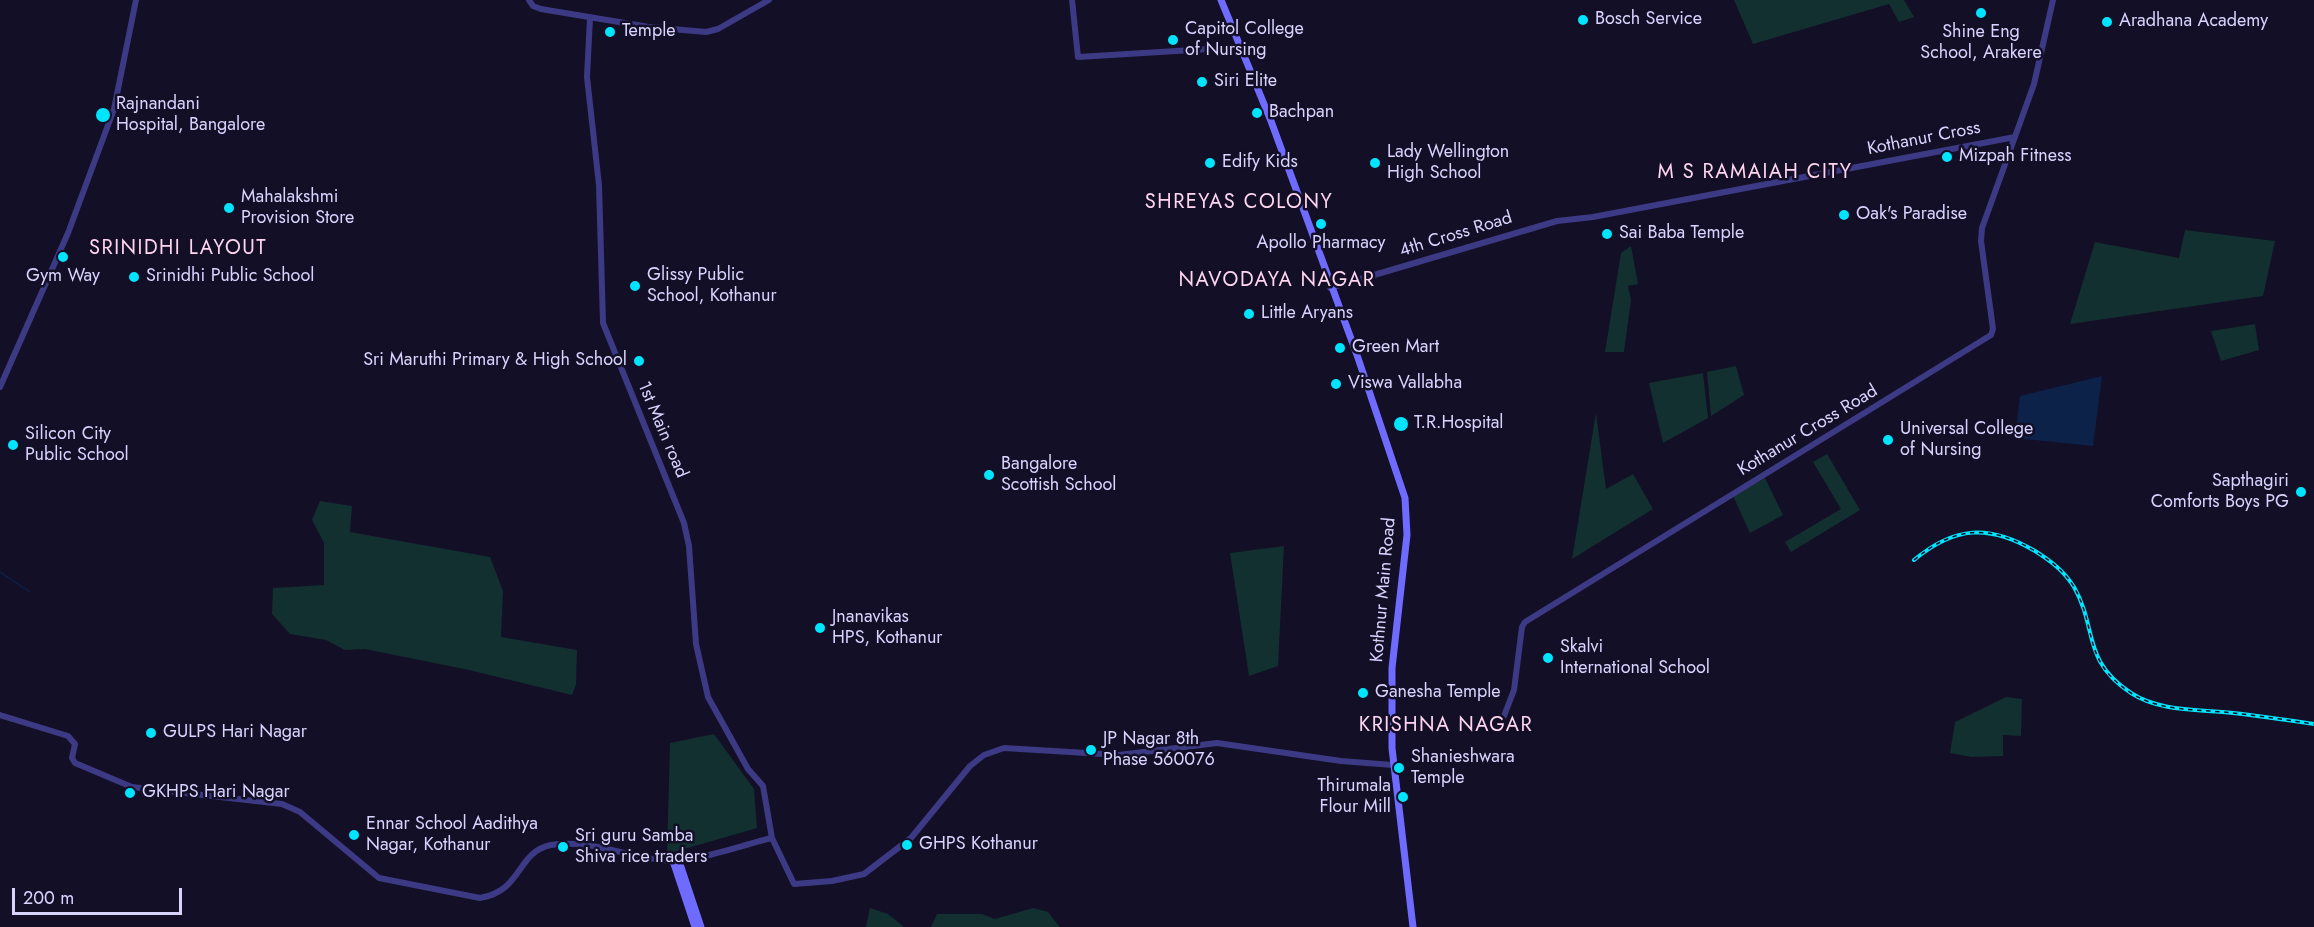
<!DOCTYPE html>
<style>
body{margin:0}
#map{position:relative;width:2314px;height:927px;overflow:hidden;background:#130f26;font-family:Jost,sans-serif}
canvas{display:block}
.scale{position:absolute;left:12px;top:888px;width:170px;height:27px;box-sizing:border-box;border:3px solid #d9d4ff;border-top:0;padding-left:8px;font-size:18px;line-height:21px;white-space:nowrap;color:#d9d4ff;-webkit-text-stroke:4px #130f26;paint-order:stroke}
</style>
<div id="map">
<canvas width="2314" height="927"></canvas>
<div class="scale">200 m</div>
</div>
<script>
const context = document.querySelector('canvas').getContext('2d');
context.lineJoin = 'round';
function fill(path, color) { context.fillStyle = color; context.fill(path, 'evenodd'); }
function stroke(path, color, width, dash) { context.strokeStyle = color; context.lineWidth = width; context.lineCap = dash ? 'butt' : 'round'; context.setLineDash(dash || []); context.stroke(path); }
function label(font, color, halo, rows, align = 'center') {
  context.font = font + ' Jost,sans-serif'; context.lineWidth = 5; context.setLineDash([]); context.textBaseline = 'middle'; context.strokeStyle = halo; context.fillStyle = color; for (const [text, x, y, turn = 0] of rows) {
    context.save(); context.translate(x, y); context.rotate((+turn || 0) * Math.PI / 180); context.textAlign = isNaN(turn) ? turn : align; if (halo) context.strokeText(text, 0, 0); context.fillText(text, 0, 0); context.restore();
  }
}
const green = new Path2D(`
 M 1734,0 L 1904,0 L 1914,17 L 1899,22 L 1889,4 L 1753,44 Z
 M 2185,230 L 2275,241 L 2263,296 L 2070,324 L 2095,242 L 2179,258 Z
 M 1631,246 L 1638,284 L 1628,286 L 1631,300 L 1624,352 L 1605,352 L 1621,253 Z
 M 2255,324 L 2259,350 L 2221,361 L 2211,331 Z
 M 1736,366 L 1744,395 L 1711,416 L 1707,372 Z
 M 1703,373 L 1708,418 L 1663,443 L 1649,383 Z
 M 1596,413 L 1606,489 L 1633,474 L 1653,509 L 1572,559 Z
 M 1827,454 L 1860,510 L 1791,552 L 1785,542 L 1841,509 L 1813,462 Z
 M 1765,478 L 1783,515 L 1750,533 L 1733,496 Z
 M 320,501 L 352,506 L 350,532 L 490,557 L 503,591 L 501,637 L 577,650 L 576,685 L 572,695 L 469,670 L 365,649 L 345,650 L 326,640 L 290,634 L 272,614 L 273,588 L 324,585 L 324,543 L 312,520 Z
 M 1284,546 L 1278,666 L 1249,676 L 1230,553 Z
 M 2006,697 L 2022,699 L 2021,736 L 2003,735 L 2003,756 L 1971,757 L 1950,753 L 1955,722 Z
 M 714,734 L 754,789 L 757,828 L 667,854 L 670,743 Z
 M 870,908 L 888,914 L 904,927 L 866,927 Z
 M 1033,908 L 1048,912 L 1060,927 L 931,927 L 937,914 L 982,914 L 995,919 Z`);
const water = new Path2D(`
 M 2102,376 L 2093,446 L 2015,438 L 2020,396 Z`);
const stream = new Path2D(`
 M 0,572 L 30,592`);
const tertiary = new Path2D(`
 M 529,0 L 533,6 L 541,9 L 649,27 L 706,32 L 718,29 L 769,0
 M 1072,0 L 1078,57 L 1242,47
 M 590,18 L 587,77 L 599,185 L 603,323 L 684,523 L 689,546 L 696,644 L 708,697 L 748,769 L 763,786 L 772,838 L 794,884 L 832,881 L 864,874 L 911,838 L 970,766 L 984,755 L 1004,748 L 1119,755 L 1217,743 L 1341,761 L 1393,765
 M 1330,288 L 1557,221 L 1593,217 L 2015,137
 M 0,387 L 68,233 L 114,109 L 136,0
 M 0,715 L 68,736 L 75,744 L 72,758 L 75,763 L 132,787 L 282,804 L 300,812 L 379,878 L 480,898 C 523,891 516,852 551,845 C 591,838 633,860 673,861 C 694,862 749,843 772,838
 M 1504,716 L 1514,690 L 1522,627 L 1525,622 L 1991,335 L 1993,329 L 1981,241 L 1982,228 L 2034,84 L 2053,0`);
const secondary = new Path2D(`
 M 1221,0 L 1271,121 L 1357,355 L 1405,498 L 1407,535 L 1392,668 L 1392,748 L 1413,927
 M 673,861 L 695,927
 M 679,861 L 701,927`);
const rail = new Path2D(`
 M 1914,560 C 1955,526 1989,524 2035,551 C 2051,561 2064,571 2074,587 C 2098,629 2081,660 2131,693 C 2160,712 2199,709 2233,713 C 2260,716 2287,720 2314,724`);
const markers = [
 [1981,13,6,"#00e5ff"],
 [1583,20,6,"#00e5ff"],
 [2107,22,6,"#00e5ff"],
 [610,32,6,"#00e5ff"],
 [1173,40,6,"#00e5ff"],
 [1202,82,6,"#00e5ff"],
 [1257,113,6,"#00e5ff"],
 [103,115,8,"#00e5ff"],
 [1947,157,6,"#00e5ff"],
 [1210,163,6,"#00e5ff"],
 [1375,163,6,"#00e5ff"],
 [229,208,6,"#00e5ff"],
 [1844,215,6,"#00e5ff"],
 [1321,224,6,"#00e5ff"],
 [1607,234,6,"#00e5ff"],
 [63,257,6,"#00e5ff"],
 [134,277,6,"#00e5ff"],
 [635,286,6,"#00e5ff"],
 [1249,314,6,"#00e5ff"],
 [1340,348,6,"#00e5ff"],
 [639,361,6,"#00e5ff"],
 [1336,384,6,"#00e5ff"],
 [1401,424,8,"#00e5ff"],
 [1888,440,6,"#00e5ff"],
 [13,445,6,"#00e5ff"],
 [989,475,6,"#00e5ff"],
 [2301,492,6,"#00e5ff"],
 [820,628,6,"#00e5ff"],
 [1548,658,6,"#00e5ff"],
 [1363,693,6,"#00e5ff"],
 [151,733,6,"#00e5ff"],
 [1091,750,6,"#00e5ff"],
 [1399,768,6,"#00e5ff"],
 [130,793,6,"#00e5ff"],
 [1403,797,6,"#00e5ff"],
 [354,835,6,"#00e5ff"],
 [907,845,6,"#00e5ff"],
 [563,847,6,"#00e5ff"]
];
const poiNames = [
 ["Bosch Service",1595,20],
 ["Aradhana Academy",2119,22],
 ["Capitol College",1185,30],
 ["of Nursing",1185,51],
 ["Temple",622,32],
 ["Shine Eng",1981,33,"center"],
 ["School, Arakere",1981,54,"center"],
 ["Siri Elite",1214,82],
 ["Rajnandani",116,105],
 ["Hospital, Bangalore",116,126],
 ["Bachpan",1269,113],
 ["Lady Wellington",1387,153],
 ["High School",1387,174],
 ["Mizpah Fitness",1959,157],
 ["Edify Kids",1222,163],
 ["Mahalakshmi",241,198],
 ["Provision Store",241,219],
 ["Oak's Paradise",1856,215],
 ["Sai Baba Temple",1619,234],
 ["Apollo Pharmacy",1321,244,"center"],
 ["Glissy Public",647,276],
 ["School, Kothanur",647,297],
 ["Gym Way",63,277,"center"],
 ["Srinidhi Public School",146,277],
 ["Little Aryans",1261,314],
 ["Green Mart",1352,348],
 ["Sri Maruthi Primary & High School",627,361,"right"],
 ["Viswa Vallabha",1348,384],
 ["T.R.Hospital",1414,424],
 ["Universal College",1900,430],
 ["of Nursing",1900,451],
 ["Silicon City",25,435],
 ["Public School",25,456],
 ["Bangalore",1001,465],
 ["Scottish School",1001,486],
 ["Sapthagiri",2289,482,"right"],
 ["Comforts Boys PG",2289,503,"right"],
 ["Jnanavikas",832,618],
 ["HPS, Kothanur",832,639],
 ["Skalvi",1560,648],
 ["International School",1560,669],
 ["Ganesha Temple",1375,693],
 ["GULPS Hari Nagar",163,733],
 ["JP Nagar 8th",1103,740],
 ["Phase 560076",1103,761],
 ["Shanieshwara",1411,758],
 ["Temple",1411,779],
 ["Thirumala",1391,787,"right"],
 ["Flour Mill",1391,808,"right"],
 ["GKHPS Hari Nagar",142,793],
 ["Ennar School Aadithya",366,825],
 ["Nagar, Kothanur",366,846],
 ["Sri guru Samba",575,837],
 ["Shiva rice traders",575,858],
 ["GHPS Kothanur",919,845]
];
const streetNames = [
 ["Kothanur Cross",1924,139,-11],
 ["4th Cross Road",1456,235,-17],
 ["1st Main road",662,430,67],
 ["Kothanur Cross Road",1808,431,-31],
 ["Kothnur Main Road",1384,590,-85]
];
const neighbourhoodNames = [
 ["M S RAMAIAH CITY",1755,173],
 ["SHREYAS COLONY",1239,203],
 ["SRINIDHI LAYOUT",178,249],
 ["NAVODAYA NAGAR",1277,281],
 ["KRISHNA NAGAR",1446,726]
];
fill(green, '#12302f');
fill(water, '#0c2248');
stroke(stream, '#0c2248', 1.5);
stroke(tertiary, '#3d3a85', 6);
stroke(secondary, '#6f6bff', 7);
stroke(rail, '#00e5ff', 4);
stroke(rail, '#130f26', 1.5, [4.5]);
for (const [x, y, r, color] of markers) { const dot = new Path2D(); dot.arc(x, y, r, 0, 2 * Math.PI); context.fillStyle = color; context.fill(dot); stroke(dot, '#130f26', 2); }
label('18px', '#d9d4ff', '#130f26', poiNames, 'left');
label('18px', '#d9d4ff', '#130f26', streetNames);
context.letterSpacing = '1.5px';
label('20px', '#ffd6f0', '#130f26', neighbourhoodNames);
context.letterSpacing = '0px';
</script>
